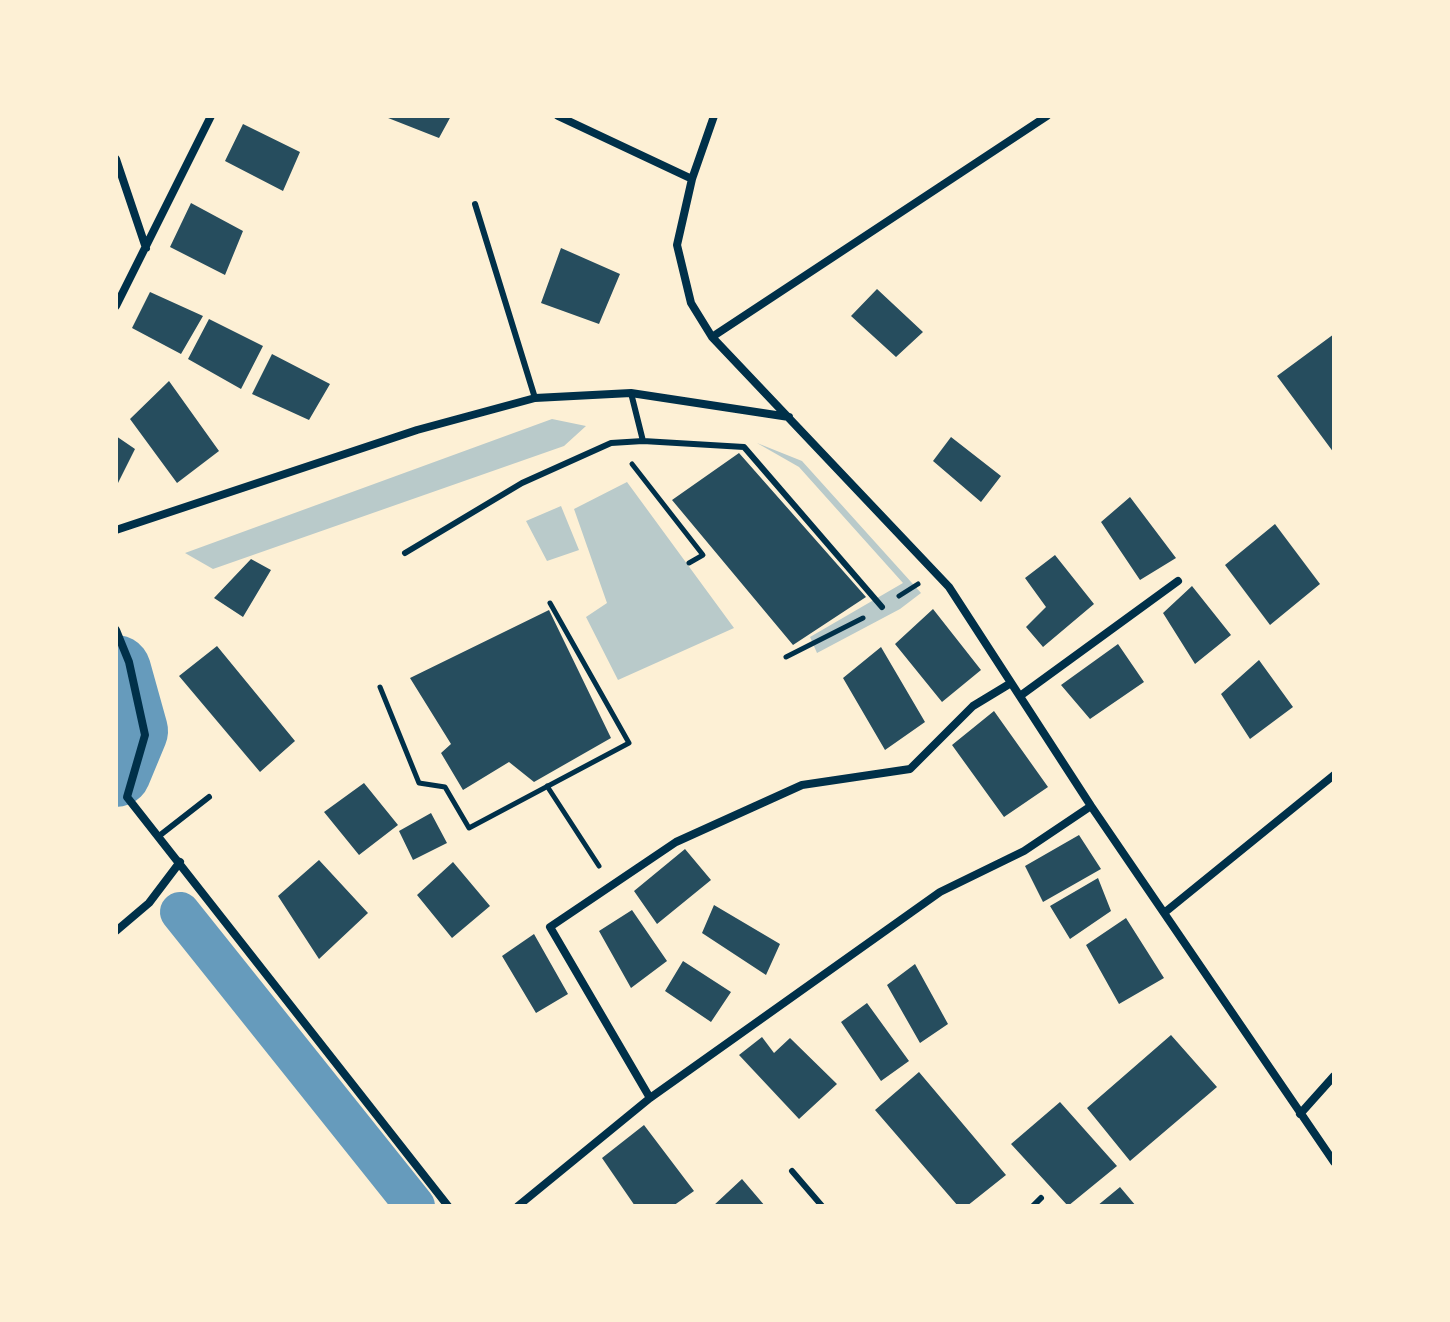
<!DOCTYPE html>
<style>
body{margin:0}
#map{position:relative;width:1450px;height:1322px;overflow:hidden;background:#fdf0d5;font-family:Roboto,sans-serif}
canvas{display:block}
.frame{position:absolute;inset:0;border:118px solid #fdf0d5;pointer-events:none}
</style>
<div id="map">
<canvas width="1450" height="1322"></canvas>
<div class="frame"></div>
</div>
<script>
const context = document.querySelector('canvas').getContext('2d');
context.lineJoin = 'round';
function fill(path, color) { context.fillStyle = color; context.fill(path, 'evenodd'); }
function stroke(path, color, width, dash) { context.strokeStyle = color; context.lineWidth = width; context.lineCap = dash ? 'butt' : 'round'; context.setLineDash(dash || []); context.stroke(path); }
const green = new Path2D(`
 M 552,419 L 586,426 L 564,446 L 213,569 L 185,553 Z
 M 757,443 L 802,461 L 921,593 L 900,609 L 817,653 L 810,637 L 903,583 L 799,467 Z
 M 627,482 L 734,628 L 618,680 L 586,617 L 607,603 L 574,509 Z
 M 561,506 L 579,550 L 547,561 L 526,521 Z`);
const canal = new Path2D(`
 M 180,912 L 415,1206`);
const river = new Path2D(`
 M 116,670 L 133,731 L 116,772`);
const building = new Path2D(`
 M 383,116 L 451,116 L 439,138 Z
 M 243,124 L 300,152 L 283,191 L 225,161 Z
 M 191,203 L 243,231 L 225,275 L 170,247 Z
 M 561,248 L 620,274 L 599,324 L 541,303 Z
 M 877,289 L 923,332 L 896,357 L 851,316 Z
 M 150,292 L 203,316 L 181,354 L 132,328 Z
 M 209,319 L 263,346 L 241,389 L 188,359 Z
 M 1334,334 L 1334,453 L 1277,376 Z
 M 272,354 L 330,384 L 309,420 L 252,394 Z
 M 169,381 L 219,451 L 177,483 L 130,419 Z
 M 116,436 L 135,449 L 116,487 Z
 M 951,437 L 1001,476 L 981,502 L 933,461 Z
 M 739,453 L 866,597 L 793,645 L 672,500 Z
 M 1130,497 L 1176,558 L 1140,580 L 1101,522 Z
 M 1275,524 L 1320,584 L 1270,625 L 1225,565 Z
 M 1055,555 L 1094,604 L 1043,647 L 1026,627 L 1046,607 L 1025,578 Z
 M 251,559 L 271,570 L 243,617 L 214,598 Z
 M 1192,586 L 1231,635 L 1195,664 L 1163,613 Z
 M 933,609 L 981,670 L 942,702 L 895,644 Z
 M 549,610 L 611,738 L 534,782 L 509,762 L 463,790 L 441,753 L 451,744 L 410,678 Z
 M 1118,644 L 1144,682 L 1090,719 L 1061,685 Z
 M 217,646 L 295,741 L 260,772 L 179,676 Z
 M 881,647 L 925,722 L 885,750 L 843,678 Z
 M 1259,660 L 1293,707 L 1250,739 L 1221,694 Z
 M 994,711 L 1048,787 L 1004,817 L 952,745 Z
 M 364,783 L 398,825 L 359,855 L 324,812 Z
 M 431,813 L 447,843 L 413,860 L 399,831 Z
 M 1079,835 L 1101,869 L 1043,902 L 1025,866 Z
 M 685,849 L 711,880 L 657,924 L 634,891 Z
 M 319,860 L 368,913 L 319,959 L 278,896 Z
 M 453,862 L 490,906 L 452,938 L 417,895 Z
 M 1098,878 L 1111,911 L 1070,939 L 1050,906 Z
 M 714,905 L 780,944 L 766,975 L 702,933 Z
 M 632,910 L 667,961 L 631,988 L 599,931 Z
 M 1126,918 L 1164,978 L 1119,1004 L 1086,945 Z
 M 534,934 L 568,994 L 536,1013 L 502,956 Z
 M 683,961 L 731,992 L 711,1022 L 665,991 Z
 M 915,964 L 948,1024 L 920,1043 L 887,985 Z
 M 867,1003 L 909,1061 L 881,1081 L 841,1022 Z
 M 1171,1035 L 1217,1087 L 1130,1161 L 1087,1108 Z
 M 762,1037 L 774,1053 L 790,1038 L 837,1084 L 799,1119 L 739,1055 Z
 M 919,1072 L 1006,1175 L 967,1206 L 958,1206 L 875,1110 Z
 M 1060,1102 L 1117,1166 L 1068,1206 L 1011,1144 Z
 M 644,1125 L 694,1191 L 673,1206 L 635,1206 L 602,1158 Z
 M 742,1179 L 765,1206 L 713,1206 Z
 M 1120,1187 L 1136,1206 L 1097,1206 Z`);
const path = new Path2D(`
 M 632,464 L 703,555 L 689,563
 M 899,596 L 918,584
 M 786,657 L 863,618
 M 380,687 L 419,783 L 445,787 L 469,828 L 629,743 L 550,603
 M 547,786 L 599,866`);
const service = new Path2D(`
 M 475,204 L 535,398
 M 643,441 L 744,447 L 882,607
 M 405,553 L 522,483 L 611,443 L 643,441 L 631,393
 M 159,836 L 209,797
 M 792,1171 L 822,1206
 M 1033,1206 L 1041,1198`);
const minor = new Path2D(`
 M 558,116 L 692,179
 M 714,116 L 692,179 L 677,245 L 691,303 L 712,337 L 949,587 L 1091,806 L 1334,1162
 M 116,159 L 146,248
 M 116,306 L 211,116
 M 712,337 L 1047,116
 M 116,530 L 417,430 L 535,398 L 631,393 L 789,417
 M 116,630 L 129,662 L 145,735 L 127,797 L 448,1206
 M 1020,696 L 1178,581
 M 1164,913 L 1334,775
 M 116,931 L 149,903 L 180,862
 M 650,1098 L 550,927 L 676,842 L 802,785 L 910,769 L 973,706 L 1011,683
 M 1300,1114 L 1334,1076
 M 518,1206 L 650,1098 L 940,892 L 1024,851 L 1091,806`);
fill(green, '#b9caca');
stroke(canal, '#669bbc', 40);
stroke(river, '#669bbc', 70);
fill(building, '#264d5e');
stroke(path, '#003049', 5);
stroke(service, '#003049', 6);
stroke(minor, '#003049', 8);
</script>
